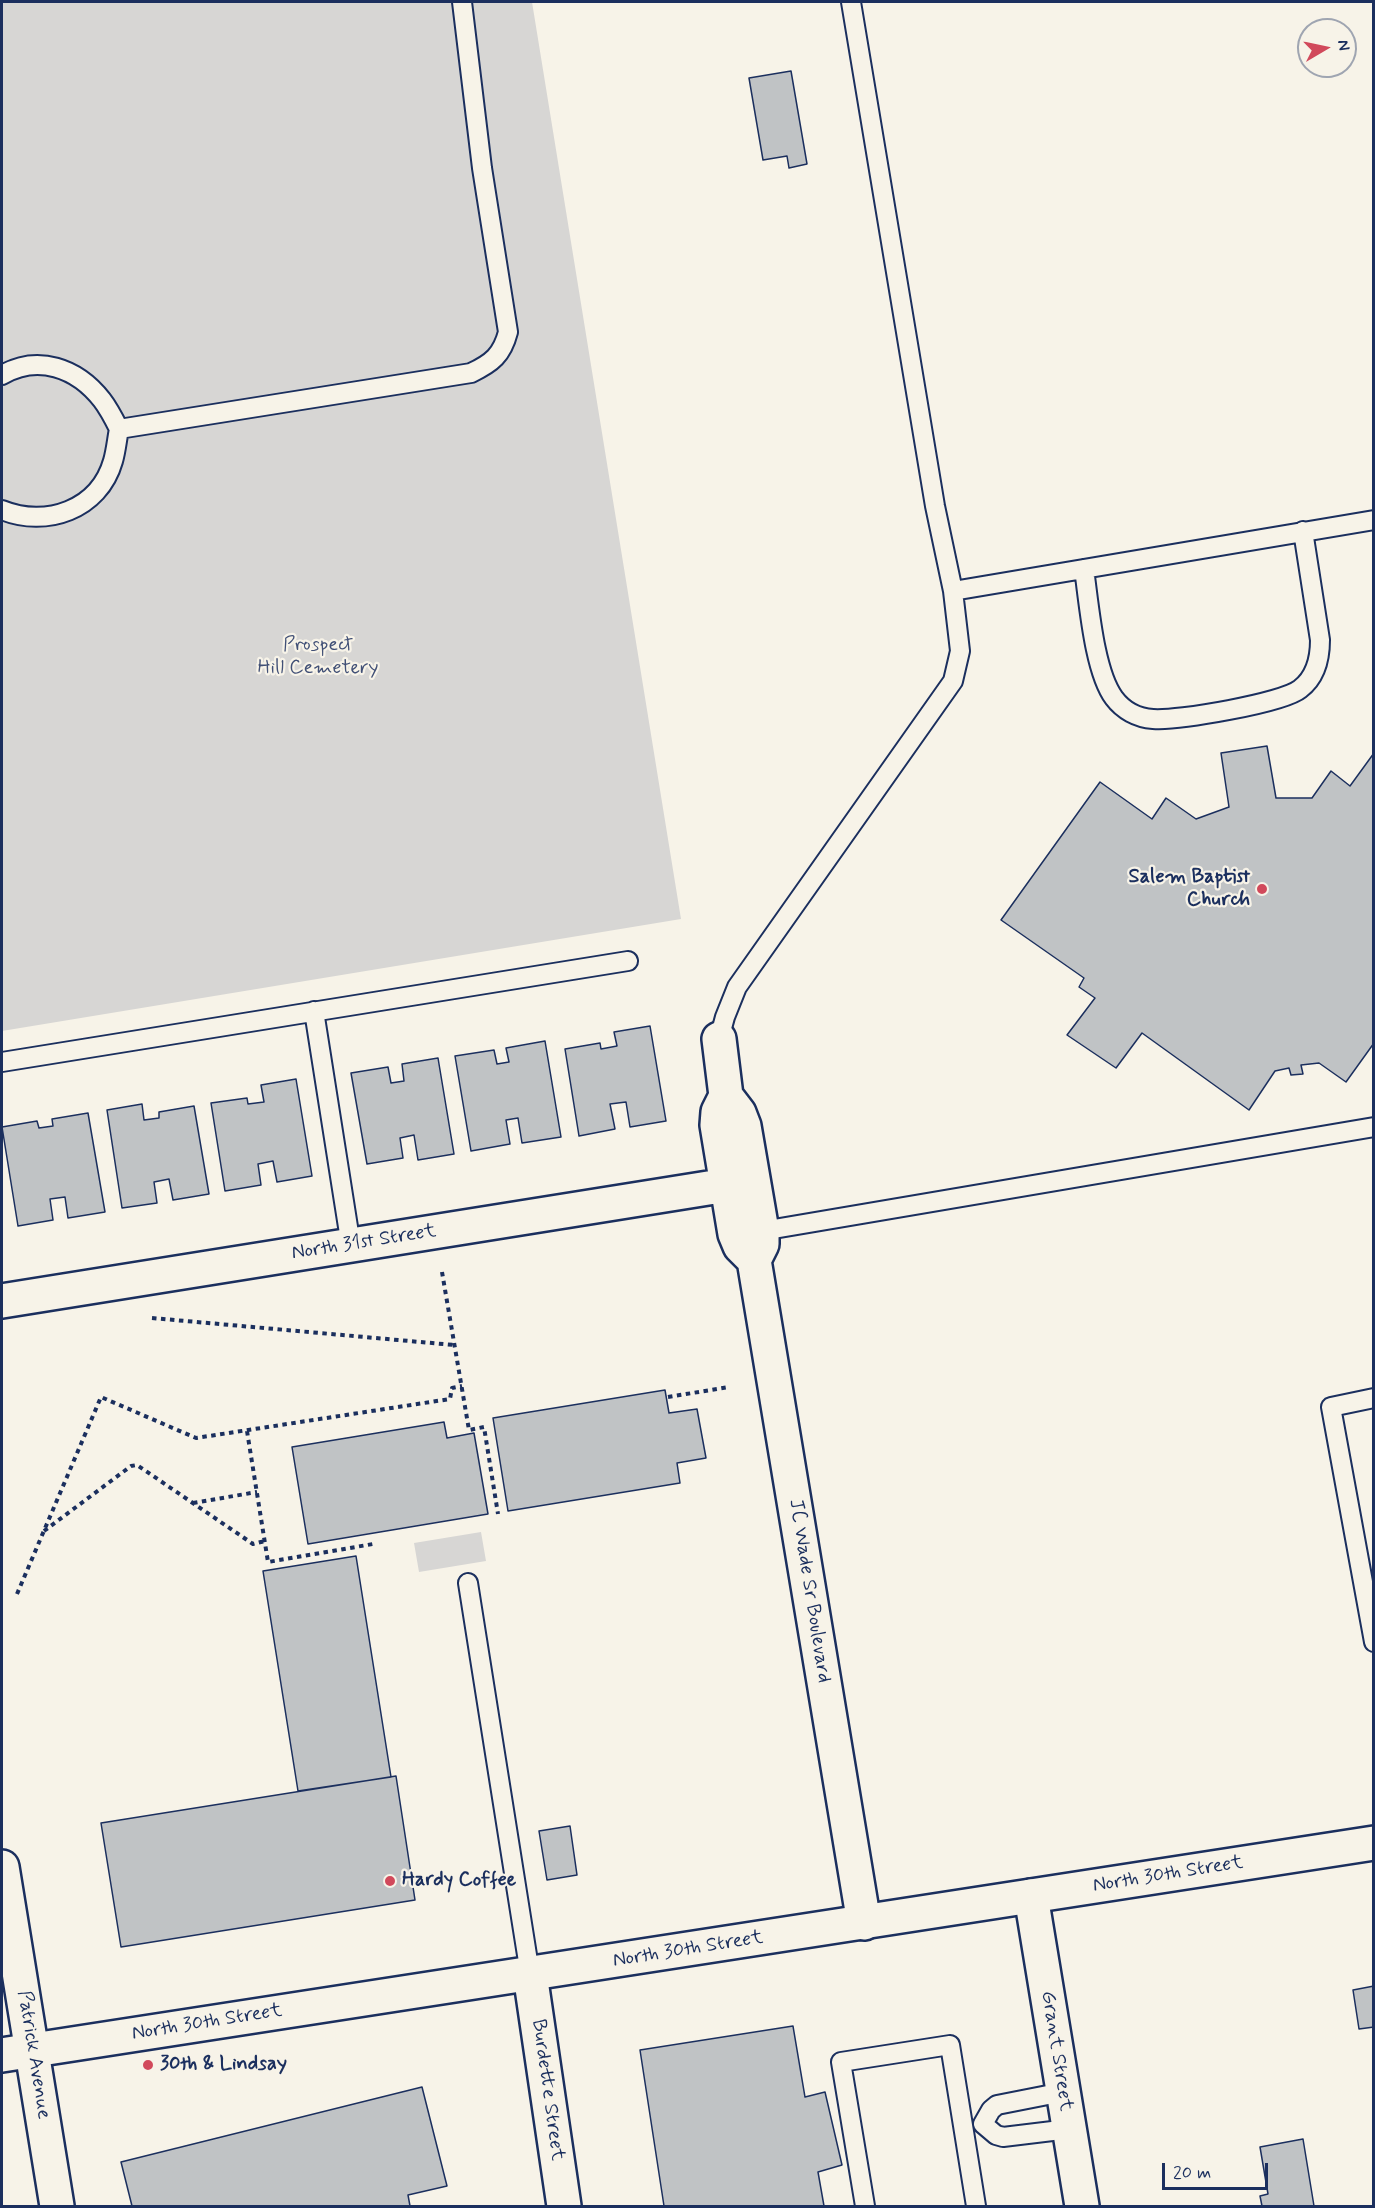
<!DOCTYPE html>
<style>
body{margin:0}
#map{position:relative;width:1375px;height:2208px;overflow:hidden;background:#f7f3e8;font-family:Mynerve,sans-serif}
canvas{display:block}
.frame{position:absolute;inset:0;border:3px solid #1b2f5e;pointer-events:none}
.north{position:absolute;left:1297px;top:18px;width:60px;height:60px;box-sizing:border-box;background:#f7f3e8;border:2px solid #9fa5b1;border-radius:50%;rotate:81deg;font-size:16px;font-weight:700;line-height:24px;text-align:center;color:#1b2f5e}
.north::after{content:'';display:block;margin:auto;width:21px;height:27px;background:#d1495b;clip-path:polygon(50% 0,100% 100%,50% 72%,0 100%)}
.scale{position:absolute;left:1162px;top:2163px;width:106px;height:27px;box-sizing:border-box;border:3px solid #1b2f5e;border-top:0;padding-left:8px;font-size:18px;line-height:21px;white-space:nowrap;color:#1b2f5e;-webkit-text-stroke:4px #f7f3e8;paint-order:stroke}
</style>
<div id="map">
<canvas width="1375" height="2208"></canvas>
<div class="frame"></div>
<div class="north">N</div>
<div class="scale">20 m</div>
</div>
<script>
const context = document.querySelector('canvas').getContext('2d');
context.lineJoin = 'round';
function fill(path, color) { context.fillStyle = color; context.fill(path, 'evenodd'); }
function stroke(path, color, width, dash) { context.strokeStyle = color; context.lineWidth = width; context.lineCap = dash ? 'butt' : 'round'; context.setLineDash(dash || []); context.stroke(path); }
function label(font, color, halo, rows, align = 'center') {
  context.font = font + ' Mynerve,sans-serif'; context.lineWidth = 4.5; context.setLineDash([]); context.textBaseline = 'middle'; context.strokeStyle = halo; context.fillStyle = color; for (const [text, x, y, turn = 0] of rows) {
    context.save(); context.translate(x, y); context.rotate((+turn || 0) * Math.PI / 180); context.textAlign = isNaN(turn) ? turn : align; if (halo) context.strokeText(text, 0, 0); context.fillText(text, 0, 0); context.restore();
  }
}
const green = new Path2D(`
 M 2,2 L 532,2 L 681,919 L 2,1031 Z
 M 481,1532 L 486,1561 L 419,1572 L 414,1543 Z`);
const building = new Path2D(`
 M 791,71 L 807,164 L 789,168 L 787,156 L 763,160 L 749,78 Z
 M 1267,746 L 1276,798 L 1312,798 L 1331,771 L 1350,786 L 1374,753 L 1374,1043 L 1346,1082 L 1319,1063 L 1301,1065 L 1303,1074 L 1291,1075 L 1289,1068 L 1275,1071 L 1249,1110 L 1142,1033 L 1116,1068 L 1067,1035 L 1095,998 L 1079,987 L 1084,978 L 1001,920 L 1100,782 L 1152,819 L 1166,798 L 1196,819 L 1229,807 L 1221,753 Z
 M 650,1026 L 666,1121 L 630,1127 L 626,1102 L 610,1104 L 615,1129 L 579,1136 L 565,1049 L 600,1043 L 601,1049 L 617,1046 L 614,1032 Z
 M 545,1041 L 561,1137 L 522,1143 L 518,1118 L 506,1120 L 510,1144 L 471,1151 L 455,1056 L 494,1050 L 497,1064 L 509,1062 L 506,1048 Z
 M 438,1058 L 454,1154 L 418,1160 L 414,1135 L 400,1138 L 403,1158 L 367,1164 L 351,1073 L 388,1067 L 391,1083 L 404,1081 L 402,1064 Z
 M 296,1079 L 312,1176 L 277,1182 L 273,1161 L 258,1164 L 261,1185 L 225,1191 L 211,1103 L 247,1098 L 248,1104 L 264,1102 L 261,1085 Z
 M 142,1104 L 144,1120 L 159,1118 L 159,1112 L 194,1106 L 209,1194 L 173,1200 L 169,1179 L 154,1182 L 157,1203 L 122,1208 L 107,1110 Z
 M 88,1113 L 105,1212 L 68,1218 L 65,1197 L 50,1199 L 53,1220 L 18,1226 L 2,1127 L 37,1121 L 39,1128 L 53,1126 L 52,1119 Z
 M 665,1390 L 669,1413 L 697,1409 L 706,1458 L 677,1463 L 680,1483 L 508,1511 L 493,1418 Z
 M 444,1422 L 447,1438 L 474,1433 L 488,1514 L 308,1544 L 292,1447 Z
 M 356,1556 L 391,1777 L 298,1791 L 263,1571 Z
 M 396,1776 L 415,1900 L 121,1947 L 101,1823 Z
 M 570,1826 L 577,1875 L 547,1880 L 539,1831 Z
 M 1374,1986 L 1374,2027 L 1359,2029 L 1353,1990 Z
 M 793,2026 L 805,2097 L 825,2092 L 842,2165 L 818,2172 L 824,2206 L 664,2206 L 640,2050 Z
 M 422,2087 L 447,2186 L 408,2195 L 410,2206 L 132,2206 L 121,2162 Z
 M 1303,2139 L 1314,2206 L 1262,2206 L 1260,2196 L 1268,2194 L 1260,2147 Z`);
const path = new Path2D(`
 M 442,1272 L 469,1430 L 484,1427 L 498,1514
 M 152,1318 L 454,1345
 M 668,1397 L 729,1387
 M 247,1431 L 268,1562 L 373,1544
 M 193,1503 L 257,1492
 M 44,1531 L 131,1466 L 137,1465 L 253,1544 L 265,1541
 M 17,1594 L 101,1397 L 196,1438 L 450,1399 L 452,1388 L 462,1386`);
const lane = new Path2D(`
 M 851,2 L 935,506 L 953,591
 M 2,375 C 38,354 77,368 102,400 C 109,409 114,419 119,429 C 117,439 116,451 113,461 C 99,510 46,528 2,510
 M 119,429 L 471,373 C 492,363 502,355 508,332 L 482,168 L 462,2
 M 1084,569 C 1089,603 1094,671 1114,698 C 1123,710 1137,718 1153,719 C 1177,721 1283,703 1300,689 C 1316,677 1320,659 1320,640 L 1303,531
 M 314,1011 L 351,1246
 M 719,1039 L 725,1017 L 737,987 L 953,681 L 960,651 L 953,591 L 1374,520
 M 2,1062 L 628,961
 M 762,1231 L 1374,1127
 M 1374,1398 L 1331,1407 L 1374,1642
 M 468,1583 L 530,1974
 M 1063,2092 L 997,2105 L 991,2110 L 983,2124 L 996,2135 L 1003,2137 L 1069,2129
 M 865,2206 L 841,2062 L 950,2045 L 976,2206`);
const street = new Path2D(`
 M 719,1039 L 726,1096 L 739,1113 L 744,1126 L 762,1231 L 762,1244 L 754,1260
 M 726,1096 L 718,1112 L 717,1125 L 735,1234 L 740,1246 L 754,1260 L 864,1923
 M 2,1301 L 727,1185
 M 2,1867 L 57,2206
 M 1031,1896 L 1082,2206
 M 530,1974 L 564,2206`);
const secondary = new Path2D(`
 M 2,2055 L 1374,1843`);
const markers = [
 [1262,889,6,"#d1495b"],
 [390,1881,6,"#d1495b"],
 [148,2065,6,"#d1495b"]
];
const parkNames = [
 ["Prospect",318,646],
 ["Hill Cemetery",318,669]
];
const poiNames = [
 ["Salem Baptist",1250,878,"right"],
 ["Church",1250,901,"right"],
 ["Hardy Coffee",402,1881],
 ["30th & Lindsay",160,2065]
];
const streetNames = [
 ["North 31st Street",364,1243,-9],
 ["JC Wade Sr Boulevard",809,1591,81],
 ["North 30th Street",1168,1875,-9],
 ["North 30th Street",688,1950,-9],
 ["North 30th Street",207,2023,-9],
 ["Grant Street",1056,2051,81],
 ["Patrick Avenue",33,2055,81],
 ["Burdette Street",547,2090,82]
];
fill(green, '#d7d6d4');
fill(building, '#c0c3c5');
stroke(building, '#1b2f5e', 1.5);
stroke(lane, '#1b2f5e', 22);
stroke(street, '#1b2f5e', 38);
stroke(secondary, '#1b2f5e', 38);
stroke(path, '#1b2f5e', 4, [4.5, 4.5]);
stroke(lane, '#f7f3e8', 18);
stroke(street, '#f7f3e8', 33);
stroke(secondary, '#f7f3e8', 33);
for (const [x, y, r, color] of markers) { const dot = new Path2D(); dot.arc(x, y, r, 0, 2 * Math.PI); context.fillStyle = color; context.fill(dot); stroke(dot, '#f7f3e8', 2); }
label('20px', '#415076', '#f7f3e8', parkNames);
label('bold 20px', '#1b2f5e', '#f7f3e8', poiNames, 'left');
label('20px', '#1b2f5e', '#f7f3e8', streetNames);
</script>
